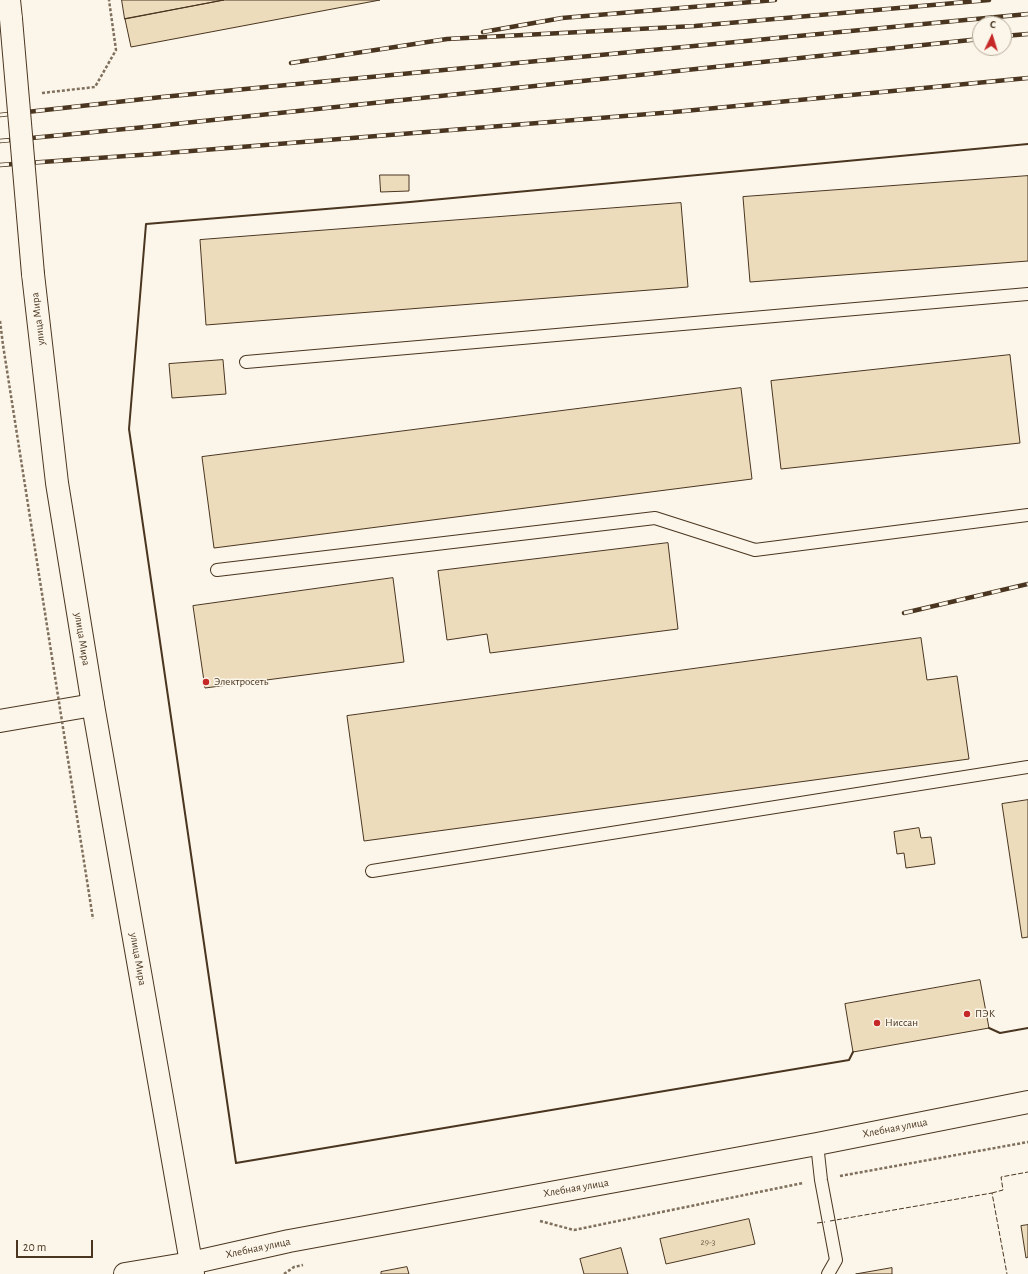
<!DOCTYPE html>
<meta charset="utf-8">
<style>
body{margin:0}
#map{position:relative;width:1028px;height:1274px;overflow:hidden;background:#fbf6e9;font-family:"Alegreya Sans",sans-serif}
canvas{display:block}
.north{position:absolute;left:972px;top:16px;width:40px;height:40px;box-sizing:border-box;background:#fbf6e9;border:1px solid #b4a999;border-radius:50%;rotate:4deg;font-size:11px;font-weight:700;line-height:16px;text-align:center;color:#4a3520}
.north::after{content:'';display:block;margin:auto;width:14px;height:18px;background:#c62828;clip-path:polygon(50% 0,100% 100%,50% 72%,0 100%)}
.scale{position:absolute;left:16px;top:1240px;width:77px;height:18px;box-sizing:border-box;border:2px solid #4a3520;border-top:0;padding-left:5px;font-size:12px;line-height:14px;white-space:nowrap;color:#4a3520;-webkit-text-stroke:3px #fbf6e9;paint-order:stroke}
</style>
<div id="map">
<canvas width="1028" height="1274"></canvas>
<div class="north">С</div>
<div class="scale">20 m</div>
</div>
<script>
const context = document.querySelector('canvas').getContext('2d');
context.lineJoin = 'round';
function fill(path, color) { context.fillStyle = color; context.fill(path, 'evenodd'); }
function stroke(path, color, width, dash) { context.strokeStyle = color; context.lineWidth = width; context.lineCap = dash ? 'butt' : 'round'; context.setLineDash(dash || []); context.stroke(path); }
function label(font, color, halo, rows, align = 'center') {
  context.font = font + ' "Alegreya Sans",sans-serif'; context.lineWidth = 3; context.setLineDash([]); context.textBaseline = 'middle'; context.strokeStyle = halo; context.fillStyle = color; for (const [text, x, y, turn = 0] of rows) {
    context.save(); context.translate(x, y); context.rotate((+turn || 0) * Math.PI / 180); context.textAlign = isNaN(turn) ? turn : align; if (halo) context.strokeText(text, 0, 0); context.fillText(text, 0, 0); context.restore();
  }
}
const building = new Path2D(`
 M 122,0 L 224,0 L 125,19 Z
 M 224,0 L 380,0 L 131,47 L 125,19 Z
 M 380,175 L 409,175 L 409,191 L 381,192 Z
 M 1028,176 L 1028,261 L 750,282 L 743,197 Z
 M 681,203 L 688,287 L 206,325 L 200,240 Z
 M 1010,355 L 1020,443 L 781,469 L 771,381 Z
 M 223,360 L 226,394 L 172,398 L 169,364 Z
 M 741,388 L 752,479 L 214,548 L 202,457 Z
 M 668,543 L 678,629 L 490,653 L 487,634 L 447,640 L 438,571 Z
 M 393,578 L 404,662 L 205,688 L 193,606 Z
 M 921,638 L 927,680 L 957,676 L 969,759 L 364,841 L 347,716 Z
 M 1028,800 L 1028,937 L 1022,938 L 1002,804 Z
 M 919,828 L 921,838 L 931,837 L 935,864 L 906,868 L 904,853 L 897,854 L 894,832 Z
 M 980,980 L 989,1028 L 853,1052 L 845,1004 Z
 M 749,1219 L 755,1244 L 666,1264 L 660,1239 Z
 M 1028,1225 L 1028,1257 L 1026,1258 L 1021,1226 Z
 M 621,1248 L 628,1274 L 584,1274 L 580,1259 Z
 M 407,1267 L 409,1274 L 381,1274 L 381,1272 Z
 M 892,1268 L 892,1274 L 856,1274 Z`);
const path = new Path2D(`
 M 42,93 L 95,87 L 116,50 L 109,0
 M 840,1176 L 1028,1142
 M 540,1221 L 574,1230 L 803,1183
 M 284,1274 L 294,1267 L 303,1265`);
const service = new Path2D(`
 M 246,362 L 1028,294
 M 217,570 L 655,518 L 755,550 L 1028,515
 M 372,871 L 1028,767
 M 817,1144 L 821,1180 L 836,1260 L 828,1274`);
const minor = new Path2D(`
 M 0,721 L 93,705
 M 125,1274 L 191,1263`);
const tertiary = new Path2D(`
 M 191,1263 L 289,1241 L 817,1144 L 1028,1102`);
const primary = new Path2D(`
 M 9,0 L 11,19
 M 33,274 L 57,483 L 93,705 L 193,1274`);
const rail = new Path2D(`
 M 483,32 L 562,18 L 775,0
 M 1004,36 L 1028,34
 M 291,63 L 447,39 L 695,26 L 989,0
 M 0,115 L 162,97 L 1028,14
 M 0,141 L 156,126 L 980,39
 M 0,165 L 154,154 L 674,112 L 1028,78
 M 904,613 L 1028,584`);
const pathBridge = new Path2D(`
 M 0,321 L 3,345 L 93,919`);
const primaryBridge = new Path2D(`
 M 11,19 L 33,274`);
const fence = new Path2D(`
 M 992,1193 L 1003,1190 L 1001,1177 L 1028,1172
 M 830,1221 L 992,1193 L 1007,1274
 M 817,1223 L 825,1222`);
const wall = new Path2D(`
 M 989,1028 L 1000,1033 L 1028,1028
 M 853,1052 L 849,1060 L 236,1163 L 129,429 L 146,224 L 410,202 L 1028,144`);
const markers = [
 [206,682,4,"#c62828"],
 [967,1014,4,"#c62828"],
 [877,1023,4,"#c62828"]
];
const numberNames = [
 ["29-3",708,1242]
];
const streetNames = [
 ["улица Мира",38,319,-97],
 ["улица Мира",82,639,81],
 ["улица Мира",138,959,80],
 ["Хлебная улица",895,1128,-11],
 ["Хлебная улица",576,1188,-10],
 ["Хлебная улица",258,1248,-12]
];
const poiNames = [
 ["Электросеть",214,682],
 ["ПЭК",975,1014],
 ["Ниссан",885,1023]
];
fill(building, '#ecdcbc');
stroke(building, '#4a3520', 1);
stroke(service, '#4a3520', 14);
stroke(minor, '#4a3520', 24);
stroke(tertiary, '#4a3520', 24);
stroke(primary, '#4a3520', 24);
stroke(path, '#7f6f5c', 2.5, [3, 2]);
stroke(service, '#fbf6e9', 12);
stroke(minor, '#fbf6e9', 22);
stroke(tertiary, '#fbf6e9', 22);
stroke(primary, '#fbf6e9', 22);
stroke(rail, '#4a3520', 4.5);
stroke(rail, '#fbf6e9', 3, [9]);
stroke(primaryBridge, '#4a3520', 24, []);
stroke(pathBridge, '#7f6f5c', 2.5, [3, 2]);
stroke(primaryBridge, '#fbf6e9', 22);
stroke(fence, '#4a3520', 1, [5, 2]);
stroke(wall, '#4a3520', 2);
for (const [x, y, r, color] of markers) { const dot = new Path2D(); dot.arc(x, y, r, 0, 2 * Math.PI); context.fillStyle = color; context.fill(dot); stroke(dot, '#fbf6e9', 1.5); }
label('9px', '#725f47', null, numberNames);
label('11px', '#4a3520', '#fbf6e9', streetNames);
label('11px', '#4a3520', '#fbf6e9', poiNames, 'left');
</script>
